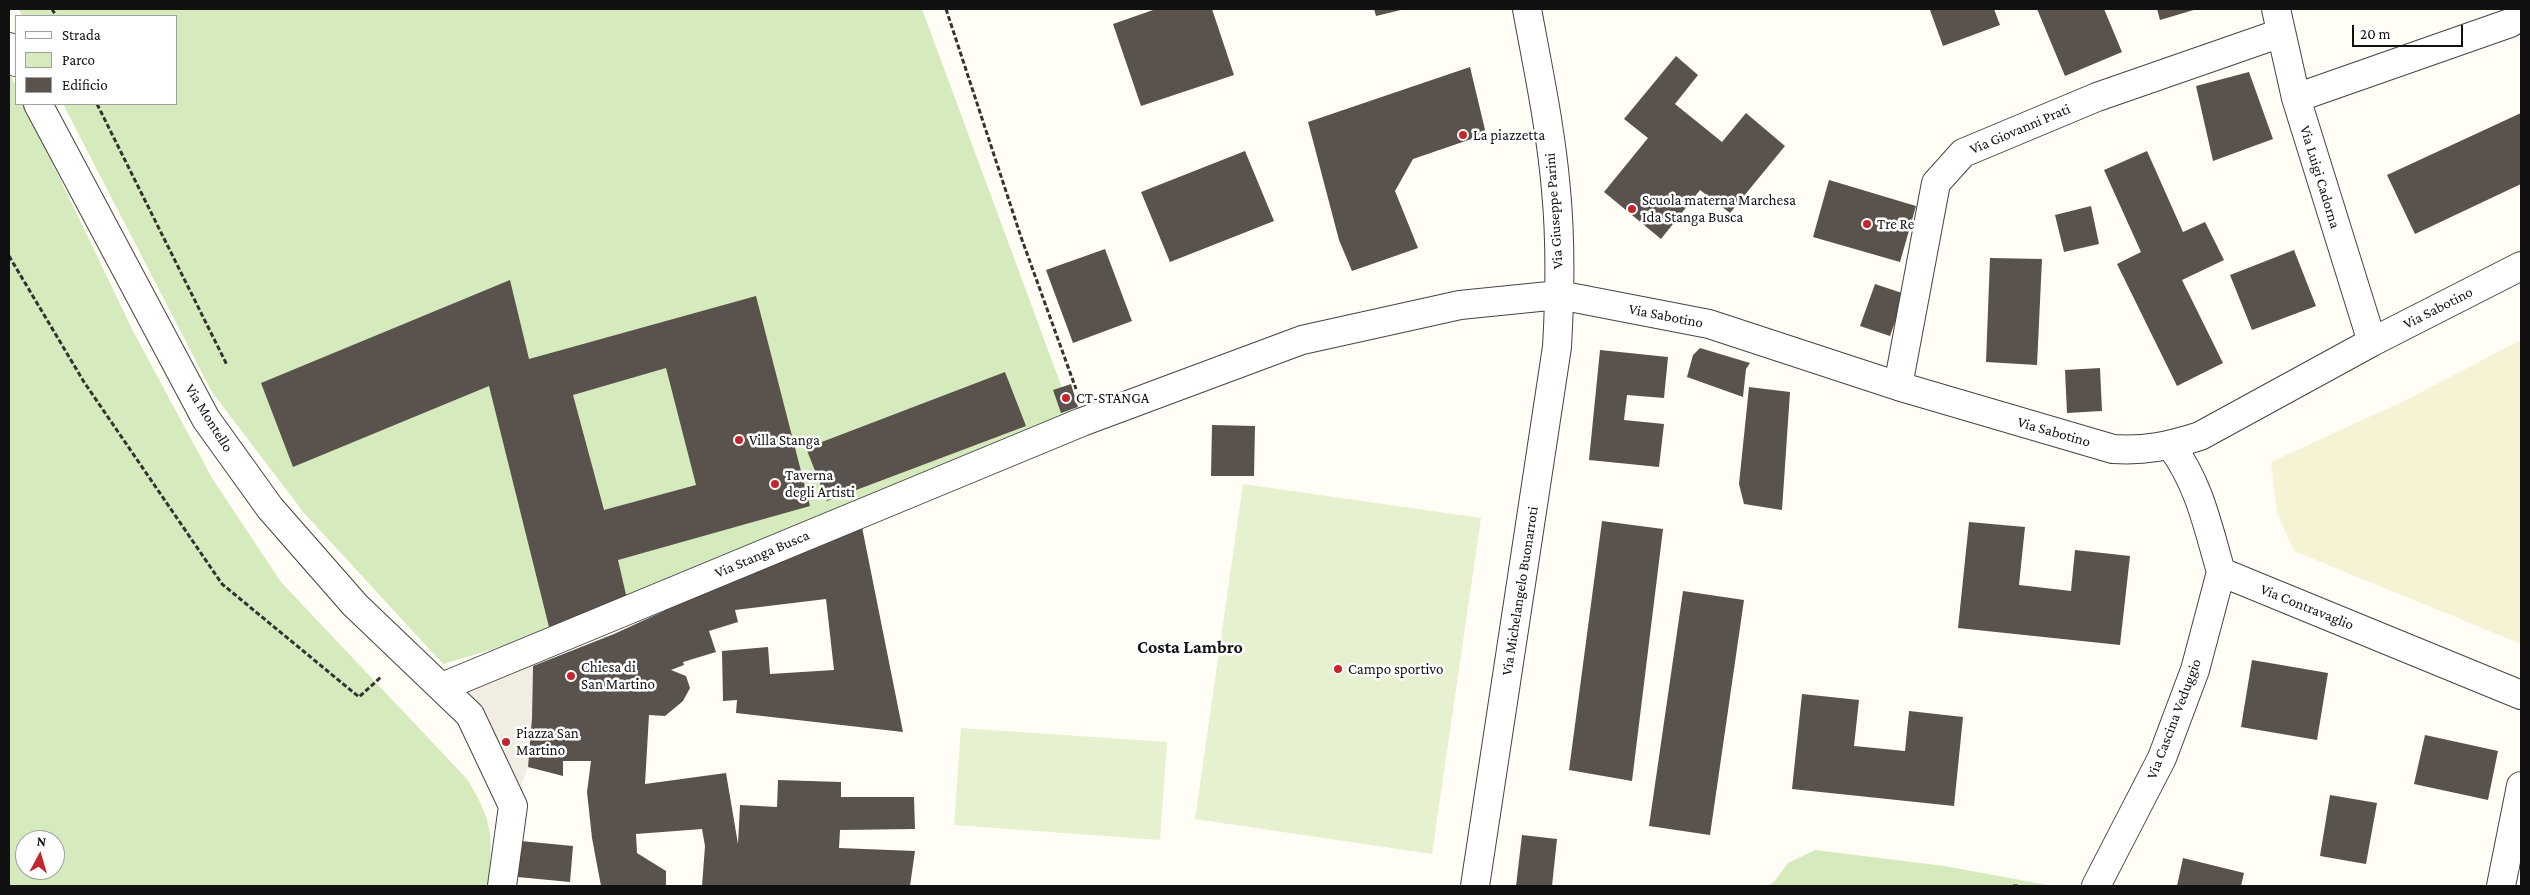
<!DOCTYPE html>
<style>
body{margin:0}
#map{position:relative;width:2530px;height:895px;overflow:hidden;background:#fffdf5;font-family:"Crimson Pro",serif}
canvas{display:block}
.frame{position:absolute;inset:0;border:10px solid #111;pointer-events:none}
.legend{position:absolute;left:15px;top:15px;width:162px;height:90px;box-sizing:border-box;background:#fff;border:1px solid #a0a0a0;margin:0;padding:6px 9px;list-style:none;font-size:15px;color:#111}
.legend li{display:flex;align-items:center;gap:10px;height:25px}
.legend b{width:25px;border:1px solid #a0a0a0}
.north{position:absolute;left:15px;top:830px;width:50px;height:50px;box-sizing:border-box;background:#fff;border:1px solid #a0a0a0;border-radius:50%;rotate:6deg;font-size:14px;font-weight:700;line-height:20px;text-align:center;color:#111}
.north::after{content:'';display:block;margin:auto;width:18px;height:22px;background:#c4262e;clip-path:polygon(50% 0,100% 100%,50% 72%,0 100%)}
.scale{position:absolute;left:2352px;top:25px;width:111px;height:22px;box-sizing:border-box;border:2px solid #111;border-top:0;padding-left:6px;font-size:15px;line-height:18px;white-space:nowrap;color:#111;-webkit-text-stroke:4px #fff;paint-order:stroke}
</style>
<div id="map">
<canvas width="2530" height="895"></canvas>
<div class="frame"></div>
<ul class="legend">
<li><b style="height:6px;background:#fff"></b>Strada</li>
<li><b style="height:14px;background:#d5ebbd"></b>Parco</li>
<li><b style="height:14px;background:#5a524d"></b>Edificio</li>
</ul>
<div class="north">N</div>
<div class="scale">20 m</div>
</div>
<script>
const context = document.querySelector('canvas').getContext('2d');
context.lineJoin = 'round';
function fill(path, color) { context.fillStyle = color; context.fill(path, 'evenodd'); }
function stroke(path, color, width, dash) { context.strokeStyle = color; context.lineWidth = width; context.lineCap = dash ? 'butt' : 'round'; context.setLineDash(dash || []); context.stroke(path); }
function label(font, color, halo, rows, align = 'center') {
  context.font = font + ' "Crimson Pro",serif'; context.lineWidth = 5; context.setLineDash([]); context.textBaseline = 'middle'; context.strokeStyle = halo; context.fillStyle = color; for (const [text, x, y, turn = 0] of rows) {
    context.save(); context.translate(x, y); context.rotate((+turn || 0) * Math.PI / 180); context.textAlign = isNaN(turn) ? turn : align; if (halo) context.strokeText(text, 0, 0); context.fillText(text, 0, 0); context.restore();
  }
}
const farmland = new Path2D(`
 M 2521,340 L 2521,644 L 2294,551 L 2277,513 L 2271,462 L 2406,400 Z`);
const green = new Path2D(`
 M 19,9 L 922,9 L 1072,415 L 537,636 L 443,664 L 304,513 L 212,392 L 63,104 L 176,104 L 176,16 L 22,16 Z
 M 9,71 L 16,87 L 16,104 L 24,104 L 133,331 L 212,478 L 281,582 L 467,779 C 494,823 493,837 488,886 L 9,886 ZM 25,840 L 55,840 L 55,870 L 25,870 Z
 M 1815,850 L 1944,866 L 2053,886 L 1767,886 L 1774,882 L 1788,863 Z`);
const pitch = new Path2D(`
 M 1243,484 L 1481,518 L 1432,854 L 1195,819 Z
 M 961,728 L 1167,742 L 1160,840 L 954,825 Z`);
const plaza = new Path2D(`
 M 533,649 L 532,718 L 528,767 L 513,806 L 442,687 Z`);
const building = new Path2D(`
 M 1156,9 L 1212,9 L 1234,75 L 1141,106 L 1113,24 Z
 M 1374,9 L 1405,9 L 1376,16 Z
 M 1935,9 L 1994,9 L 2000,25 L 1943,46 L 1930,10 Z
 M 2037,9 L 2104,9 L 2122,52 L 2065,76 Z
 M 2157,9 L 2197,9 L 2160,20 Z
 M 1676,56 L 1698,75 L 1675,104 L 1722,142 L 1746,113 L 1785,146 L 1730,213 L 1700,190 L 1661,239 L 1604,192 L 1648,138 L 1624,119 Z
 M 1470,67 L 1486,134 L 1413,159 L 1395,191 L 1418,248 L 1352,271 L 1339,240 L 1308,122 Z
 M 2249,72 L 2273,139 L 2213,161 L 2196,86 Z
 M 2521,113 L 2521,184 L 2415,234 L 2387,175 Z
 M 1245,151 L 1274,221 L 1170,262 L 1141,192 Z
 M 2147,151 L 2183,232 L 2205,222 L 2224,260 L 2182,280 L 2223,363 L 2177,386 L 2117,264 L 2141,252 L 2104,170 Z
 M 1829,180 L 1916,206 L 1900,262 L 1813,237 Z
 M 2091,206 L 2099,244 L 2064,252 L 2055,215 Z
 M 1105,249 L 1132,321 L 1073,343 L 1046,270 Z
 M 2294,250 L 2316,306 L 2252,330 L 2230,275 Z
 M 1990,258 L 2042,259 L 2037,365 L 1986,362 Z
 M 510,280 L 529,359 L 756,296 L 810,506 L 618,560 L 627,599 L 549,627 L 489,386 L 293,467 L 261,383 ZM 666,368 L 696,485 L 604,510 L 573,395 Z
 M 1875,284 L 1905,294 L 1890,336 L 1860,326 Z
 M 1700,348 L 1750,363 L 1746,369 L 1743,397 L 1687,377 L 1693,355 Z
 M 1600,350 L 1668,357 L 1664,398 L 1627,395 L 1624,420 L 1664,424 L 1659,467 L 1589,460 Z
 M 2100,368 L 2102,411 L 2067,413 L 2065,370 Z
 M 1005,372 L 1026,426 L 827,501 L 806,448 Z
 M 1071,384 L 1078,407 L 1061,413 L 1053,390 Z
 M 1749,387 L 1790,392 L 1782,510 L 1744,504 L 1739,484 Z
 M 1212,425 L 1255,426 L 1254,476 L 1211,476 Z
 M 860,517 L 903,732 L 736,713 L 737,700 L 723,701 L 722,651 L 768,647 L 770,674 L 834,670 L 826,599 L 735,610 L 738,622 L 709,631 L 716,652 L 683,662 L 684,665 L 671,670 L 686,676 L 690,688 L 683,701 L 665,716 L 649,715 L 645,784 L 726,773 L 738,844 L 740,805 L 777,807 L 778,780 L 841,782 L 841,797 L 914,797 L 915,829 L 840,830 L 839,848 L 915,851 L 910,886 L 702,886 L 705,846 L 702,829 L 636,834 L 637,853 L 666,871 L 666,886 L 601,886 L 592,838 L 587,792 L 591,761 L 563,761 L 563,776 L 528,767 L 532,718 L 533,666 L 614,634 L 664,611 L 661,601 Z
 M 1602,521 L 1663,529 L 1632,781 L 1569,770 Z
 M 1969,522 L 2025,527 L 2019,585 L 2071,591 L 2075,550 L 2130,556 L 2120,645 L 1958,628 Z
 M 1683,591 L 1744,600 L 1710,835 L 1649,826 Z
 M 2252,660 L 2328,673 L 2317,740 L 2241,727 Z
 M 1802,694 L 1859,700 L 1854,746 L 1905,751 L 1909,711 L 1963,717 L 1954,806 L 1792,789 Z
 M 2425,735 L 2498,751 L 2488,800 L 2414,784 Z
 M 2330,795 L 2377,803 L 2366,864 L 2320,856 Z
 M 1522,835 L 1557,839 L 1552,886 L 1516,886 Z
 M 510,840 L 573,846 L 570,882 L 507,876 Z
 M 2183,858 L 2244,873 L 2241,886 L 2177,886 Z`);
const path = new Path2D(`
 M 52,9 L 56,16
 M 946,9 L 1021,237 L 1076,389
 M 97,104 L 227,365
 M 9,256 L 84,382 L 222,584 L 359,697 L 381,677
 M 2013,886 L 2018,886`);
const minor = new Path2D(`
 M 2276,9 L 2296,98 L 2372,342
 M 9,47 L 16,62
 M 2296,98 L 2510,23 L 2521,16
 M 38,104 L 206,419 L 270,508 L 355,605 L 470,715 L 513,806 L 502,886
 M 1898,386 L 1936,183 L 1963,153 L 2097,97 L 2281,33
 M 2171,446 C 2199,483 2208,527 2221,572 L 2521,695
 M 442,687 L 1082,422 L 1302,340 L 1460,305 L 1559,295 L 1709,324 L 1898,386 L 2113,449 C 2146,451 2169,446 2200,436 L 2372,342 L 2521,266
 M 1475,886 L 1557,347 C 1560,295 1561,242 1556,190 C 1551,130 1538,69 1527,9
 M 2096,886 L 2162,758 L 2195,670 L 2221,572
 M 2501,886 L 2521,786`);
const markers = [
 [1463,135,5,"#c4262e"],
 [1632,209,5,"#c4262e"],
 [1867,224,5,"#c4262e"],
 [1066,398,5,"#c4262e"],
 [739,440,5,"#c4262e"],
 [775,484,5,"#c4262e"],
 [1338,669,5,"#c4262e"],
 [571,676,5,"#c4262e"],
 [506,742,5,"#c4262e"]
];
const streetNames = [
 ["Via Giovanni Prati",2020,129,-23],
 ["Via Luigi Cadorna",2320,177,73],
 ["Via Giuseppe Parini",1554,211,-94],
 ["Via Sabotino",2438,308,-27],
 ["Via Sabotino",1666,316,11],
 ["Via Montello",209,418,58],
 ["Via Sabotino",2054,432,16],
 ["Via Stanga Busca",762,554,-23],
 ["Via Michelangelo Buonarroti",1520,591,-81],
 ["Via Contravaglio",2307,607,22],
 ["Via Cascina Veduggio",2174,719,-69]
];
const poiNames = [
 ["La piazzetta",1473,135],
 ["Scuola materna Marchesa",1642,200],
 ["Ida Stanga Busca",1642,217],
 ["Tre Re",1877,224],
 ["CT-STANGA",1076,398],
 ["Villa Stanga",749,440],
 ["Taverna",785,475],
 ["degli Artisti",785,492],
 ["Chiesa di",581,667],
 ["San Martino",581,684],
 ["Campo sportivo",1348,669],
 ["Piazza San",516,733],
 ["Martino",516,750]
];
const quarterNames = [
 ["Costa Lambro",1190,647]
];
fill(farmland, '#f6f3d4');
fill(green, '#d5ebbd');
fill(pitch, '#e6f2cf');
fill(plaza, '#f1ede2');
fill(building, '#5a524d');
stroke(minor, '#444', 30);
stroke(path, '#333', 3, [5, 2.5]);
stroke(minor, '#fff', 28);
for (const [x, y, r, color] of markers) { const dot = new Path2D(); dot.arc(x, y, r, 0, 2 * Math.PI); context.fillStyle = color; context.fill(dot); stroke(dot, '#fff', 2); }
label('15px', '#111', '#fff', streetNames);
label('15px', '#111', '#fff', poiNames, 'left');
label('bold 18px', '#111', '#fff', quarterNames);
</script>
